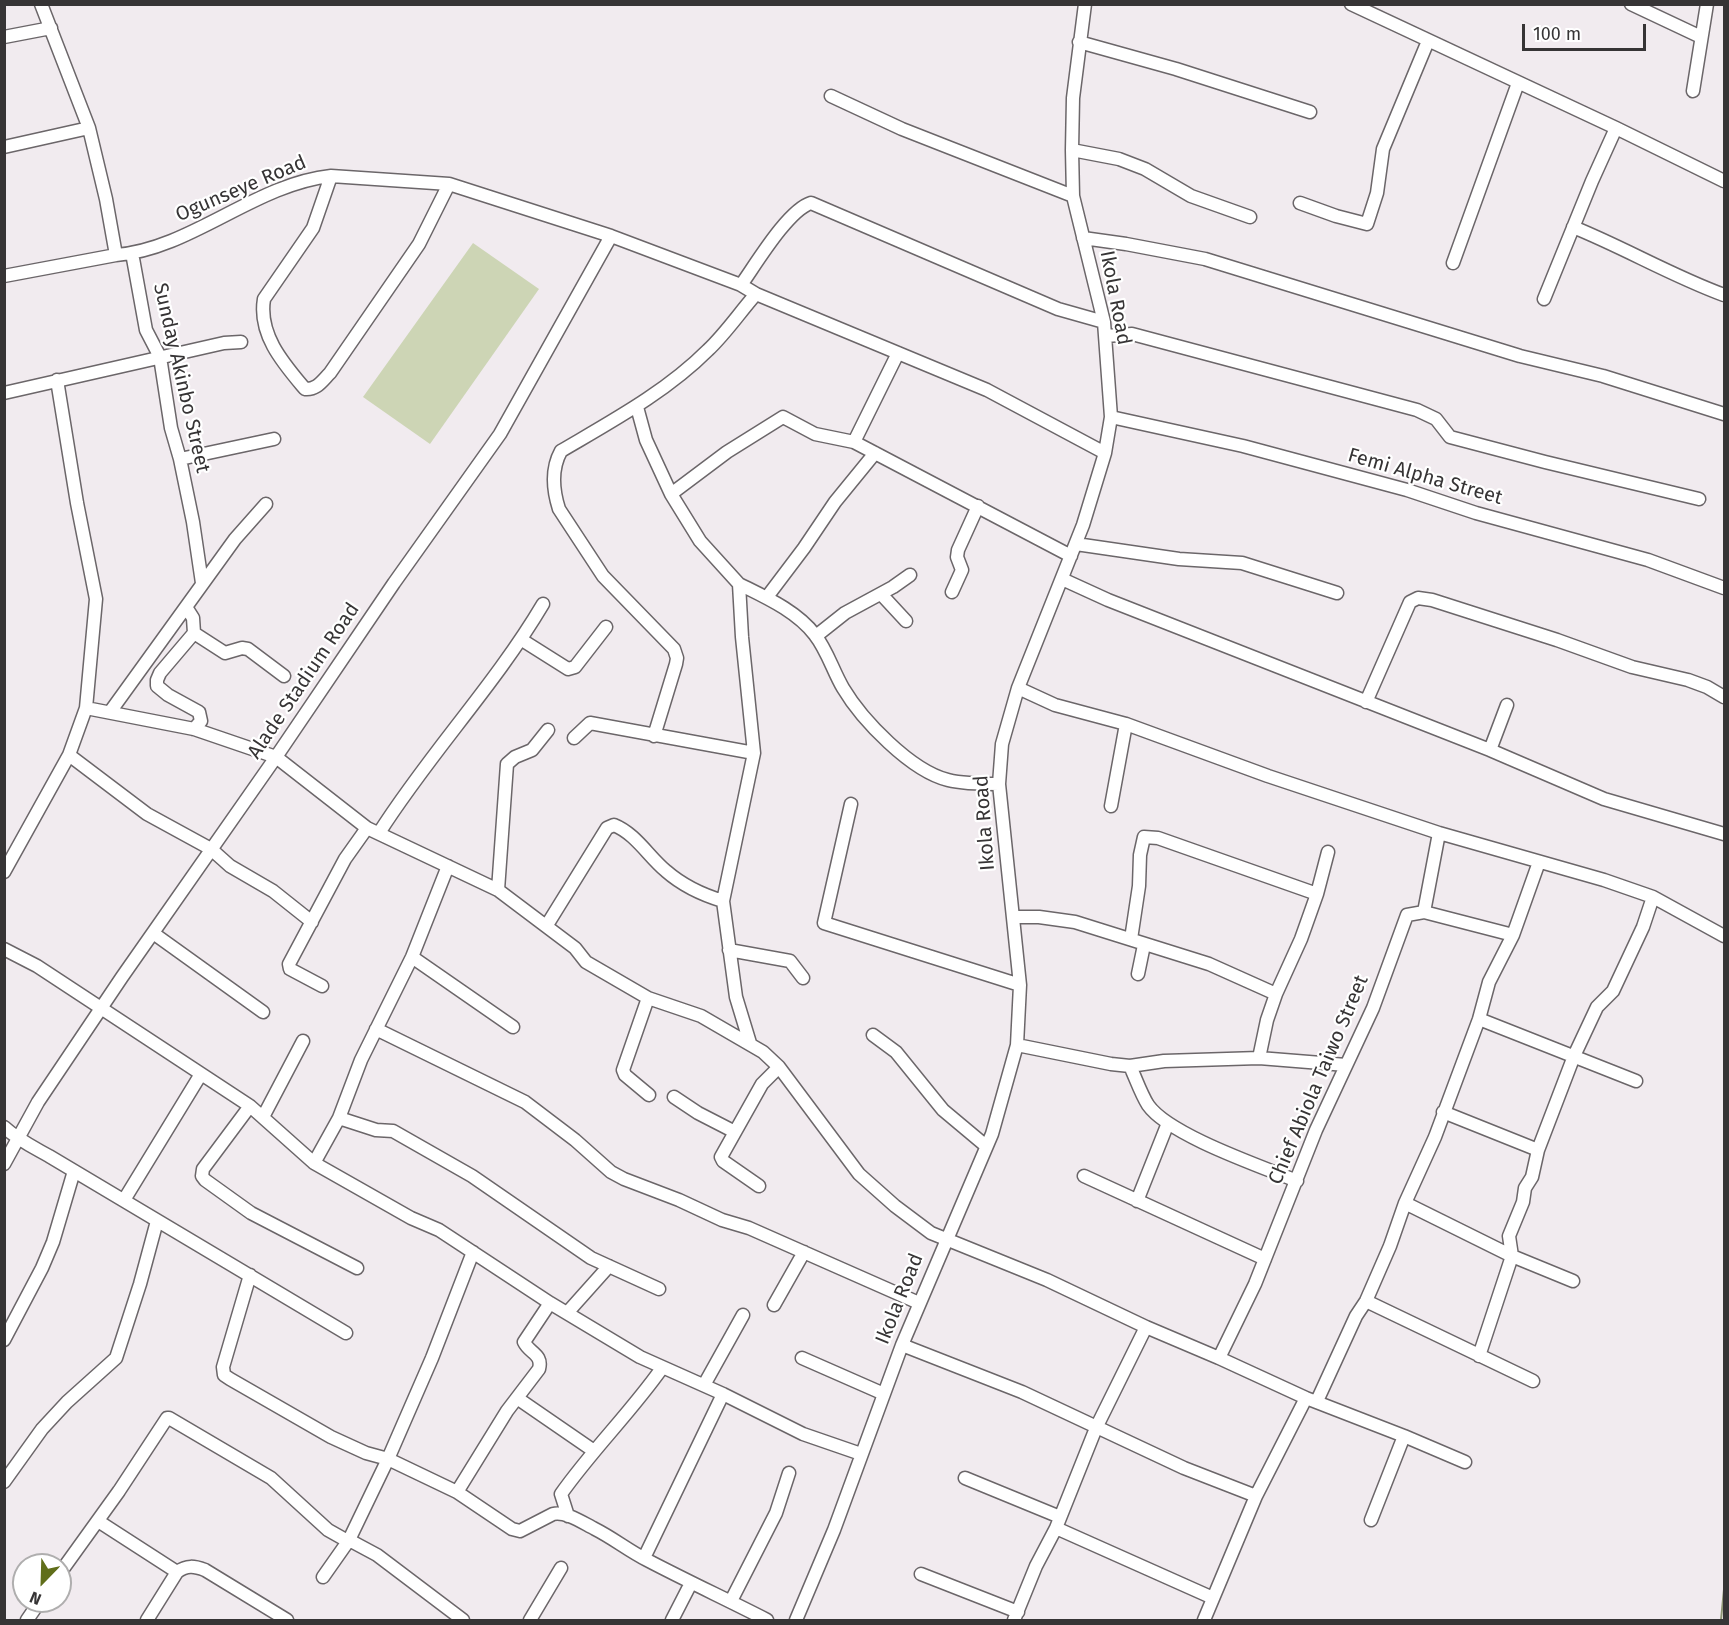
<!DOCTYPE html>
<style>
body{margin:0}
#map{position:relative;width:1729px;height:1625px;overflow:hidden;background:#f1ebef;font-family:"Fira Sans",sans-serif}
canvas{display:block}
.frame{position:absolute;inset:0;border:6px solid #363435;pointer-events:none}
.north{position:absolute;left:12px;top:1553px;width:60px;height:60px;box-sizing:border-box;background:#fff;border:2px solid #afaeae;border-radius:50%;rotate:203deg;font-size:16px;font-weight:700;line-height:24px;text-align:center;color:#363435}
.north::after{content:'';display:block;margin:auto;width:21px;height:27px;background:#606e1a;clip-path:polygon(50% 0,100% 100%,50% 72%,0 100%)}
.scale{position:absolute;left:1522px;top:24px;width:124px;height:27px;box-sizing:border-box;border:3px solid #363435;border-top:0;padding-left:8px;font-size:18px;line-height:21px;white-space:nowrap;color:#363435;-webkit-text-stroke:4px #fff;paint-order:stroke}
</style>
<div id="map">
<canvas width="1729" height="1625"></canvas>
<div class="frame"></div>
<div class="north">N</div>
<div class="scale">100 m</div>
</div>
<script>
const context = document.querySelector('canvas').getContext('2d');
context.lineJoin = 'round';
function fill(path, color) { context.fillStyle = color; context.fill(path, 'evenodd'); }
function stroke(path, color, width, dash) { context.strokeStyle = color; context.lineWidth = width; context.lineCap = dash ? 'butt' : 'round'; context.setLineDash(dash || []); context.stroke(path); }
function label(font, color, halo, rows, align = 'center') {
  context.font = font + ' "Fira Sans",sans-serif'; context.lineWidth = 4.5; context.setLineDash([]); context.textBaseline = 'middle'; context.strokeStyle = halo; context.fillStyle = color; for (const [text, x, y, turn = 0] of rows) {
    context.save(); context.translate(x, y); context.rotate((+turn || 0) * Math.PI / 180); context.textAlign = isNaN(turn) ? turn : align; if (halo) context.strokeText(text, 0, 0); context.fillText(text, 0, 0); context.restore();
  }
}
const green = new Path2D(`
 M 473,243 L 539,289 L 430,444 L 363,397 Z`);
const stream = new Path2D(`
 M 1721,1620 L 1724,1589`);
const minor = new Path2D(`
 M 41,4 L 89,128 L 106,199 L 116,255 C 191,249 255,184 331,176 L 449,184 L 611,236 L 741,285 L 756,294 L 987,390 L 1105,453
 M 1351,4 L 1616,128 L 1724,181
 M 1631,4 L 1701,37
 M 4,37 L 51,28
 M 1079,42 L 1176,69 L 1310,112
 M 1693,91 L 1707,4
 M 831,96 L 902,129 L 1073,196
 M 4,147 L 89,128
 M 1072,150 L 1119,159 L 1145,169 L 1191,196 L 1250,217
 M 331,176 L 313,228 L 264,299 C 258,335 284,364 305,389 C 317,390 322,381 330,373 L 419,244 L 449,184
 M 1300,203 L 1336,216 L 1367,224 L 1377,193 L 1383,149 L 1428,41
 M 1573,227 C 1625,248 1672,276 1724,295
 M 1083,238 L 1126,244 L 1205,259 L 1520,356 L 1603,376 L 1724,414
 M 132,253 L 146,330 L 160,357 L 171,428 L 180,459 L 193,522 L 202,583
 M 1453,263 L 1518,83
 M 4,276 L 116,255
 M 741,285 C 756,264 788,210 811,203 L 1058,309 L 1104,322
 M 1544,299 L 1592,181 L 1616,128
 M 1106,336 L 1132,334 L 1417,410 L 1436,419 L 1450,437 L 1545,462 L 1699,499
 M 57,380 L 77,503 L 96,599 L 86,708 L 194,729 L 276,757 L 367,828 L 498,890 L 575,948 L 586,962 L 648,998 L 701,1016 L 763,1052 L 779,1067 L 859,1174 L 895,1206 L 931,1233 L 1047,1280 L 1146,1327 L 1219,1358 L 1306,1398 L 1404,1436 L 1465,1462
 M 4,393 L 224,343 L 241,342
 M 637,407 L 646,440 L 671,494 L 700,541 L 739,584 L 742,637 L 754,753 L 723,901
 M 1111,417 L 1243,446 L 1407,490 L 1476,513 L 1648,560 L 1724,588
 M 854,442 L 898,353
 M 180,459 L 274,439
 M 671,494 L 727,452 L 783,417 L 815,434 L 854,442 L 1071,556
 M 1076,544 L 1179,559 L 1242,563 L 1337,593
 M 1062,579 L 1108,600 L 1490,750 L 1604,799 L 1724,834
 M 739,584 C 765,597 797,611 815,635 C 827,650 833,671 843,688 C 862,720 911,771 948,780 C 964,784 982,784 999,784
 M 952,592 L 962,570 L 957,557 L 958,550 L 978,506
 M 881,594 L 906,621
 M 767,597 L 804,548 L 835,502 L 875,453
 M 186,607 L 193,618 L 194,633 L 225,653 L 242,648 L 248,649 L 284,676
 M 194,633 L 160,673 L 157,680 L 157,686 L 168,695 L 199,712 L 201,721 L 194,729
 M 816,636 L 845,613 L 893,587 L 910,575
 M 522,640 L 568,669 L 575,667 L 606,627
 M 1018,688 L 1055,705 L 1126,724 L 1268,776 L 1439,833 L 1604,880 L 1653,897 L 1724,936
 M 1366,702 L 1410,602 L 1418,598 L 1432,600 L 1557,640 L 1632,667 L 1688,680 L 1707,687 L 1724,697
 M 110,712 L 235,539 L 266,504
 M 654,736 L 676,664 L 677,658 L 674,649 L 603,576 L 559,509 C 553,490 551,469 561,451 C 612,421 666,392 708,350 C 726,333 740,312 756,294
 M 574,738 L 590,723 L 754,753
 M 1490,750 L 1507,705
 M 69,755 L 147,814 L 211,849 L 230,866 L 273,891 L 312,922
 M 851,804 L 824,923 L 1020,985
 M 1111,806 L 1126,724
 M 379,833 C 429,754 495,685 543,604
 M 4,872 L 69,755 L 86,708
 M 498,890 L 507,764 L 515,757 L 532,750 L 548,730
 M 1424,912 L 1439,833
 M 1014,917 L 1039,917 L 1075,922 L 1209,964 L 1276,994
 M 547,925 L 607,828 L 614,825 C 636,834 648,856 666,871 C 682,885 703,895 723,901 L 736,997 L 750,1043
 M 153,933 L 263,1012
 M 1131,939 L 1139,886 L 1140,855 L 1144,837 L 1158,838 L 1317,894
 M 4,949 L 37,966 L 250,1106 L 314,1163 L 411,1218 L 439,1230 L 550,1303 L 640,1357 L 723,1394 L 803,1434 L 861,1454
 M 729,950 L 790,961 L 803,978
 M 412,957 L 513,1027
 M 1138,974 L 1144,945
 M 322,986 L 290,969 L 289,964 L 345,859 L 367,828
 M 648,998 L 623,1070 L 625,1075 L 649,1095
 M 1479,1019 L 1636,1081
 M 376,1029 L 525,1102 L 575,1140 L 611,1172 L 624,1179 L 679,1200 L 722,1220 L 749,1228 L 919,1303
 M 873,1035 L 896,1052 L 943,1110 L 986,1146
 M 1017,1045 L 1111,1064 L 1130,1066 L 1164,1061 L 1259,1058 L 1346,1065
 M 1259,1058 L 1267,1020 L 1276,994 L 1301,939 L 1317,894 L 1328,852
 M 1130,1066 C 1136,1079 1141,1094 1148,1105 C 1169,1135 1260,1166 1297,1181
 M 674,1097 L 698,1113 L 735,1132
 M 250,1106 L 203,1169 L 202,1176 L 205,1180 L 251,1213 L 357,1268
 M 1443,1112 L 1538,1150
 M 263,1117 L 303,1041
 M 339,1118 L 376,1130 L 393,1131 L 472,1176 L 591,1258 L 659,1289
 M 4,1127 C 18,1140 33,1147 49,1156 L 346,1333
 M 314,1163 L 339,1118 L 361,1060 L 412,957 L 448,866
 M 4,1164 L 38,1102 L 122,977 L 276,757 L 394,583 L 500,434 L 611,236
 M 1084,1176 L 1265,1259
 M 759,1186 L 723,1161 L 721,1157 L 762,1084 L 779,1067
 M 124,1200 L 201,1074
 M 1137,1201 L 1168,1123
 M 1405,1203 L 1512,1256 L 1573,1281
 M 250,1275 L 223,1367 L 224,1375 L 230,1379 L 331,1437 L 366,1453 L 388,1459 L 457,1492 L 512,1529 L 520,1531 L 553,1514 C 566,1511 583,1523 595,1529 C 613,1538 629,1551 647,1560 C 687,1581 728,1600 767,1620
 M 1366,1301 L 1533,1381
 M 774,1305 L 804,1252
 M 567,1313 L 609,1266
 M 4,1340 L 42,1268 L 53,1242 L 74,1171
 M 902,1345 L 1022,1392 L 1184,1468 L 1256,1496
 M 1479,1356 L 1512,1256 L 1509,1236 L 1523,1202 L 1525,1188 L 1532,1177 L 1538,1150 L 1574,1056 L 1597,1007 L 1613,991 L 1643,927 L 1653,897
 M 802,1358 L 884,1394
 M 1219,1358 L 1255,1284 L 1316,1130 L 1373,1008 L 1407,915 L 1424,912 L 1513,935
 M 704,1385 L 743,1315
 M 517,1398 L 594,1451
 M 1317,1401 L 1356,1316 L 1366,1301 L 1390,1246 L 1405,1203 L 1435,1137 L 1479,1019 L 1489,982 L 1513,935 L 1539,862
 M 965,1478 L 1060,1517
 M 4,1482 L 42,1429 L 67,1402 L 116,1358 L 140,1284 L 157,1221
 M 457,1492 L 507,1411 L 539,1369 C 543,1354 529,1353 524,1342 L 550,1303
 M 568,1516 L 561,1494 C 592,1450 631,1412 662,1368
 M 1371,1520 L 1404,1436
 M 98,1521 L 177,1572
 M 1056,1528 L 1213,1598
 M 644,1558 L 723,1394
 M 60,1573 L 119,1491 L 167,1418 L 169,1418 L 271,1478 L 328,1530 L 344,1539 L 349,1540 L 377,1555 L 463,1620
 M 921,1574 L 1018,1612
 M 323,1577 L 349,1540 L 388,1459 L 432,1358 L 473,1252
 M 731,1601 L 776,1513 L 789,1473
 M 27,1620 L 40,1601
 M 147,1620 L 177,1572 C 187,1565 194,1566 205,1570 L 287,1620
 M 530,1620 L 561,1568
 M 672,1620 L 691,1583
 M 796,1620 L 834,1530 L 902,1345 L 992,1134 L 1017,1045 L 1020,985 L 999,784 L 1002,744 L 1018,688 L 1083,525 L 1105,453 L 1111,417 L 1104,322 L 1073,196 L 1072,150 L 1073,98 L 1085,4
 M 1014,1620 L 1036,1566 L 1056,1528 L 1096,1428 L 1146,1327
 M 1204,1620 L 1256,1496 L 1306,1398`);
const streetNames = [
 ["Ogunseye Road",241,189,-23],
 ["Ikola Road",1115,298,79],
 ["Sunday Akinbo Street",181,378,77],
 ["Femi Alpha Street",1425,477,16],
 ["Alade Stadium Road",304,681,-56],
 ["Ikola Road",985,823,-94],
 ["Chief Abiola Taiwo Street",1319,1080,-67],
 ["Ikola Road",900,1299,-68]
];
fill(green, '#cdd5b5');
stroke(stream, '#8e9674', 2);
stroke(minor, '#6b6669', 15);
stroke(minor, '#fff', 12);
label('20px', '#363435', '#fff', streetNames);
</script>
